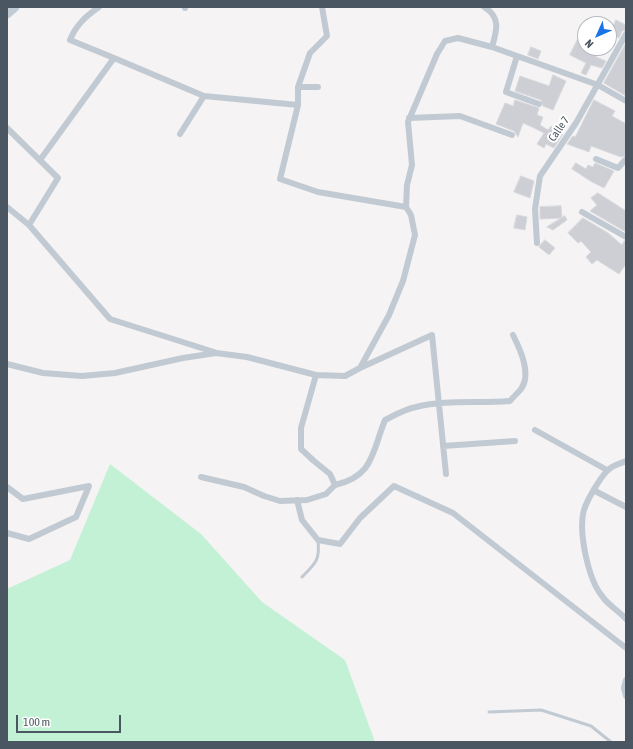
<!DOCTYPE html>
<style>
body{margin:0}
#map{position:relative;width:633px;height:749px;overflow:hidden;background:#f5f3f3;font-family:"Asap Condensed",sans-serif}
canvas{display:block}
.frame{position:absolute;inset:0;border:8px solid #4a5661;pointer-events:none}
.north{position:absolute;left:577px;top:16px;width:40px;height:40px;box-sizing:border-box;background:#fff;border:1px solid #b7bbc0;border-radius:50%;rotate:225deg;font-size:11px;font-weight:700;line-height:16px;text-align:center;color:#4a5661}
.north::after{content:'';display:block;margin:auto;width:14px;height:18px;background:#1a73e8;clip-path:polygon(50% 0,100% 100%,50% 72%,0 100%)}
.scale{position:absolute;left:16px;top:715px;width:105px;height:18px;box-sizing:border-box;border:2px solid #4a5661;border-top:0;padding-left:5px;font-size:12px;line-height:14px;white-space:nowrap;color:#4a5661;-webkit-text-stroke:3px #fff;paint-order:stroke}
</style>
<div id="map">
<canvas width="633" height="749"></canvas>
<div class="frame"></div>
<div class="north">N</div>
<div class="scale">100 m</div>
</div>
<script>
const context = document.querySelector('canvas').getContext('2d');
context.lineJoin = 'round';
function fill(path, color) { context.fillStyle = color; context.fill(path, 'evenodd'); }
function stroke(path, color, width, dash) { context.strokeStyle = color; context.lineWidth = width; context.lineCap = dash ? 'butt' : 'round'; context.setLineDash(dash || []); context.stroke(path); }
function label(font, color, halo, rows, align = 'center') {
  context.font = font + ' "Asap Condensed",sans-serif'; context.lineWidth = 4; context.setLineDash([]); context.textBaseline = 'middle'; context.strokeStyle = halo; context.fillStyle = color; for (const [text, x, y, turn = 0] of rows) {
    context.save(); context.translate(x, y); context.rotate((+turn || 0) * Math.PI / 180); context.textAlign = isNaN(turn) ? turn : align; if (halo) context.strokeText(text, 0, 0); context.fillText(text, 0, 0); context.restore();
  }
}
const green = new Path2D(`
 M 110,464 L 201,534 L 262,602 L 345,660 L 375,742 L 7,742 L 7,589 L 70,560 Z`);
const building = new Path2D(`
 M 616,20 L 626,25 L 626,30 L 622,31 L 619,38 L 610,34 Z
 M 585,24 L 585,39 L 582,46 L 597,54 L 596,57 L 606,61 L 602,68 L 591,65 L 586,75 L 581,73 L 586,63 L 570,55 Z
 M 626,43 L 626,96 L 604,83 Z
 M 531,47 L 541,51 L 538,59 L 528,55 Z
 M 553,75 L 566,81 L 553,110 L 543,106 L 541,100 L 515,91 L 520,76 L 549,86 Z
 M 515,100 L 539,108 L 537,115 L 543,117 L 540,125 L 548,130 L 551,126 L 563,134 L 554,148 L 546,144 L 544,148 L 537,144 L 544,133 L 532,127 L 523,123 L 518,137 L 514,131 L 496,124 L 505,103 L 513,106 Z
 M 594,100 L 615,111 L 612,116 L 626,124 L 626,155 L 621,157 L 591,146 L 589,152 L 567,144 L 573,136 L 575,137 Z
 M 576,163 L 586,169 L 588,165 L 593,167 L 595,163 L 614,171 L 604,188 L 592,182 L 572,169 Z
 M 521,176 L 534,181 L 530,198 L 514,192 Z
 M 598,193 L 626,211 L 626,232 L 590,211 L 597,205 L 591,198 Z
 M 561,206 L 562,218 L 540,219 L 540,207 Z
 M 517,215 L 527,217 L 525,230 L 514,228 Z
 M 565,216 L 567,220 L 553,230 L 547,227 Z
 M 583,218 L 608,233 L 622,245 L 624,241 L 626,241 L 626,264 L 619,274 L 597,260 L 592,264 L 586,257 L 591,252 L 581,241 L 578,243 L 568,233 Z
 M 545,240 L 555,248 L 549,255 L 539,247 Z`);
const lane = new Path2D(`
 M 302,577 C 316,563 320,560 318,540
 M 489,712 L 541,710 L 591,726 L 611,742`);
const street = new Path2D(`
 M 99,7 C 86,16 76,25 70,40 L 114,58
 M 322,7 L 327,36 L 310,53 L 298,87 L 298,105 L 280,179 L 318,192 L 406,207
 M 484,7 C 501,17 497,30 492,47
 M 185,8 L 185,7
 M 517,56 L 506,92 L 539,104
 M 298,87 L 318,87
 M 409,118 L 460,116 L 512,135
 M 7,128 L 58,178 L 29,225
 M 180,134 L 204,96
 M 596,159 L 618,168 L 626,159
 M 40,160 L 114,58 L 204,96 L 298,105
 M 7,207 L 29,225 L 110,319 L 214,352
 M 582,212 L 626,237
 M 537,243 L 535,209 L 540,176 L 576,123 L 626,34
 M 7,364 L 43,373 L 82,376 L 115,373 L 183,358 L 216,353 L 247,357 L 316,375 L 345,376 L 360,368 L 389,315 L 403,281 L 415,235 L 411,215 L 406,207 L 407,185 L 412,165 L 408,122 L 437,54 L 445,41 L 458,38 L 492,47 L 598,85 L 626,101
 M 360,368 L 432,335 L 446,474
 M 535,430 L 607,470
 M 443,446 L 515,441
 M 626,461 C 619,464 612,465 607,471 C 600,478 587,500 584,510 C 578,531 588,579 602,596 C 608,605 619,611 626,619
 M 201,477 L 244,487 L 264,496 L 280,501 L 307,500 L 326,494 L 335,485 L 330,474 L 314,461 L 301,449 L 301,428 L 316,375
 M 335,485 C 374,476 372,452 385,420 C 395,415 405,409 416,407 C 446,399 479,404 510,401 C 513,397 518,393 521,389 C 532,374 520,349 513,335
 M 7,487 L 23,499 L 89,486 L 76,517 L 29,539 L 7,533
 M 595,491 L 626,507
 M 297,500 L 302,520 L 318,540 L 340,544 L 360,518 L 394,486 L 453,513 L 626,648
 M 626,680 L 624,688 L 626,696`);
const secondary = new Path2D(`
 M 7,14 L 15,7`);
const streetNames = [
 ["Calle 7",559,129,-55]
];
fill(green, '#c3f1d5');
fill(building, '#cdcfd5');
stroke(building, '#d7d9de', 1);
stroke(lane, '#c1cad2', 3);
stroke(street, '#c1cad2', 6);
stroke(secondary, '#c1cbd6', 9);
label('11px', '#4a5661', '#fff', streetNames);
</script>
